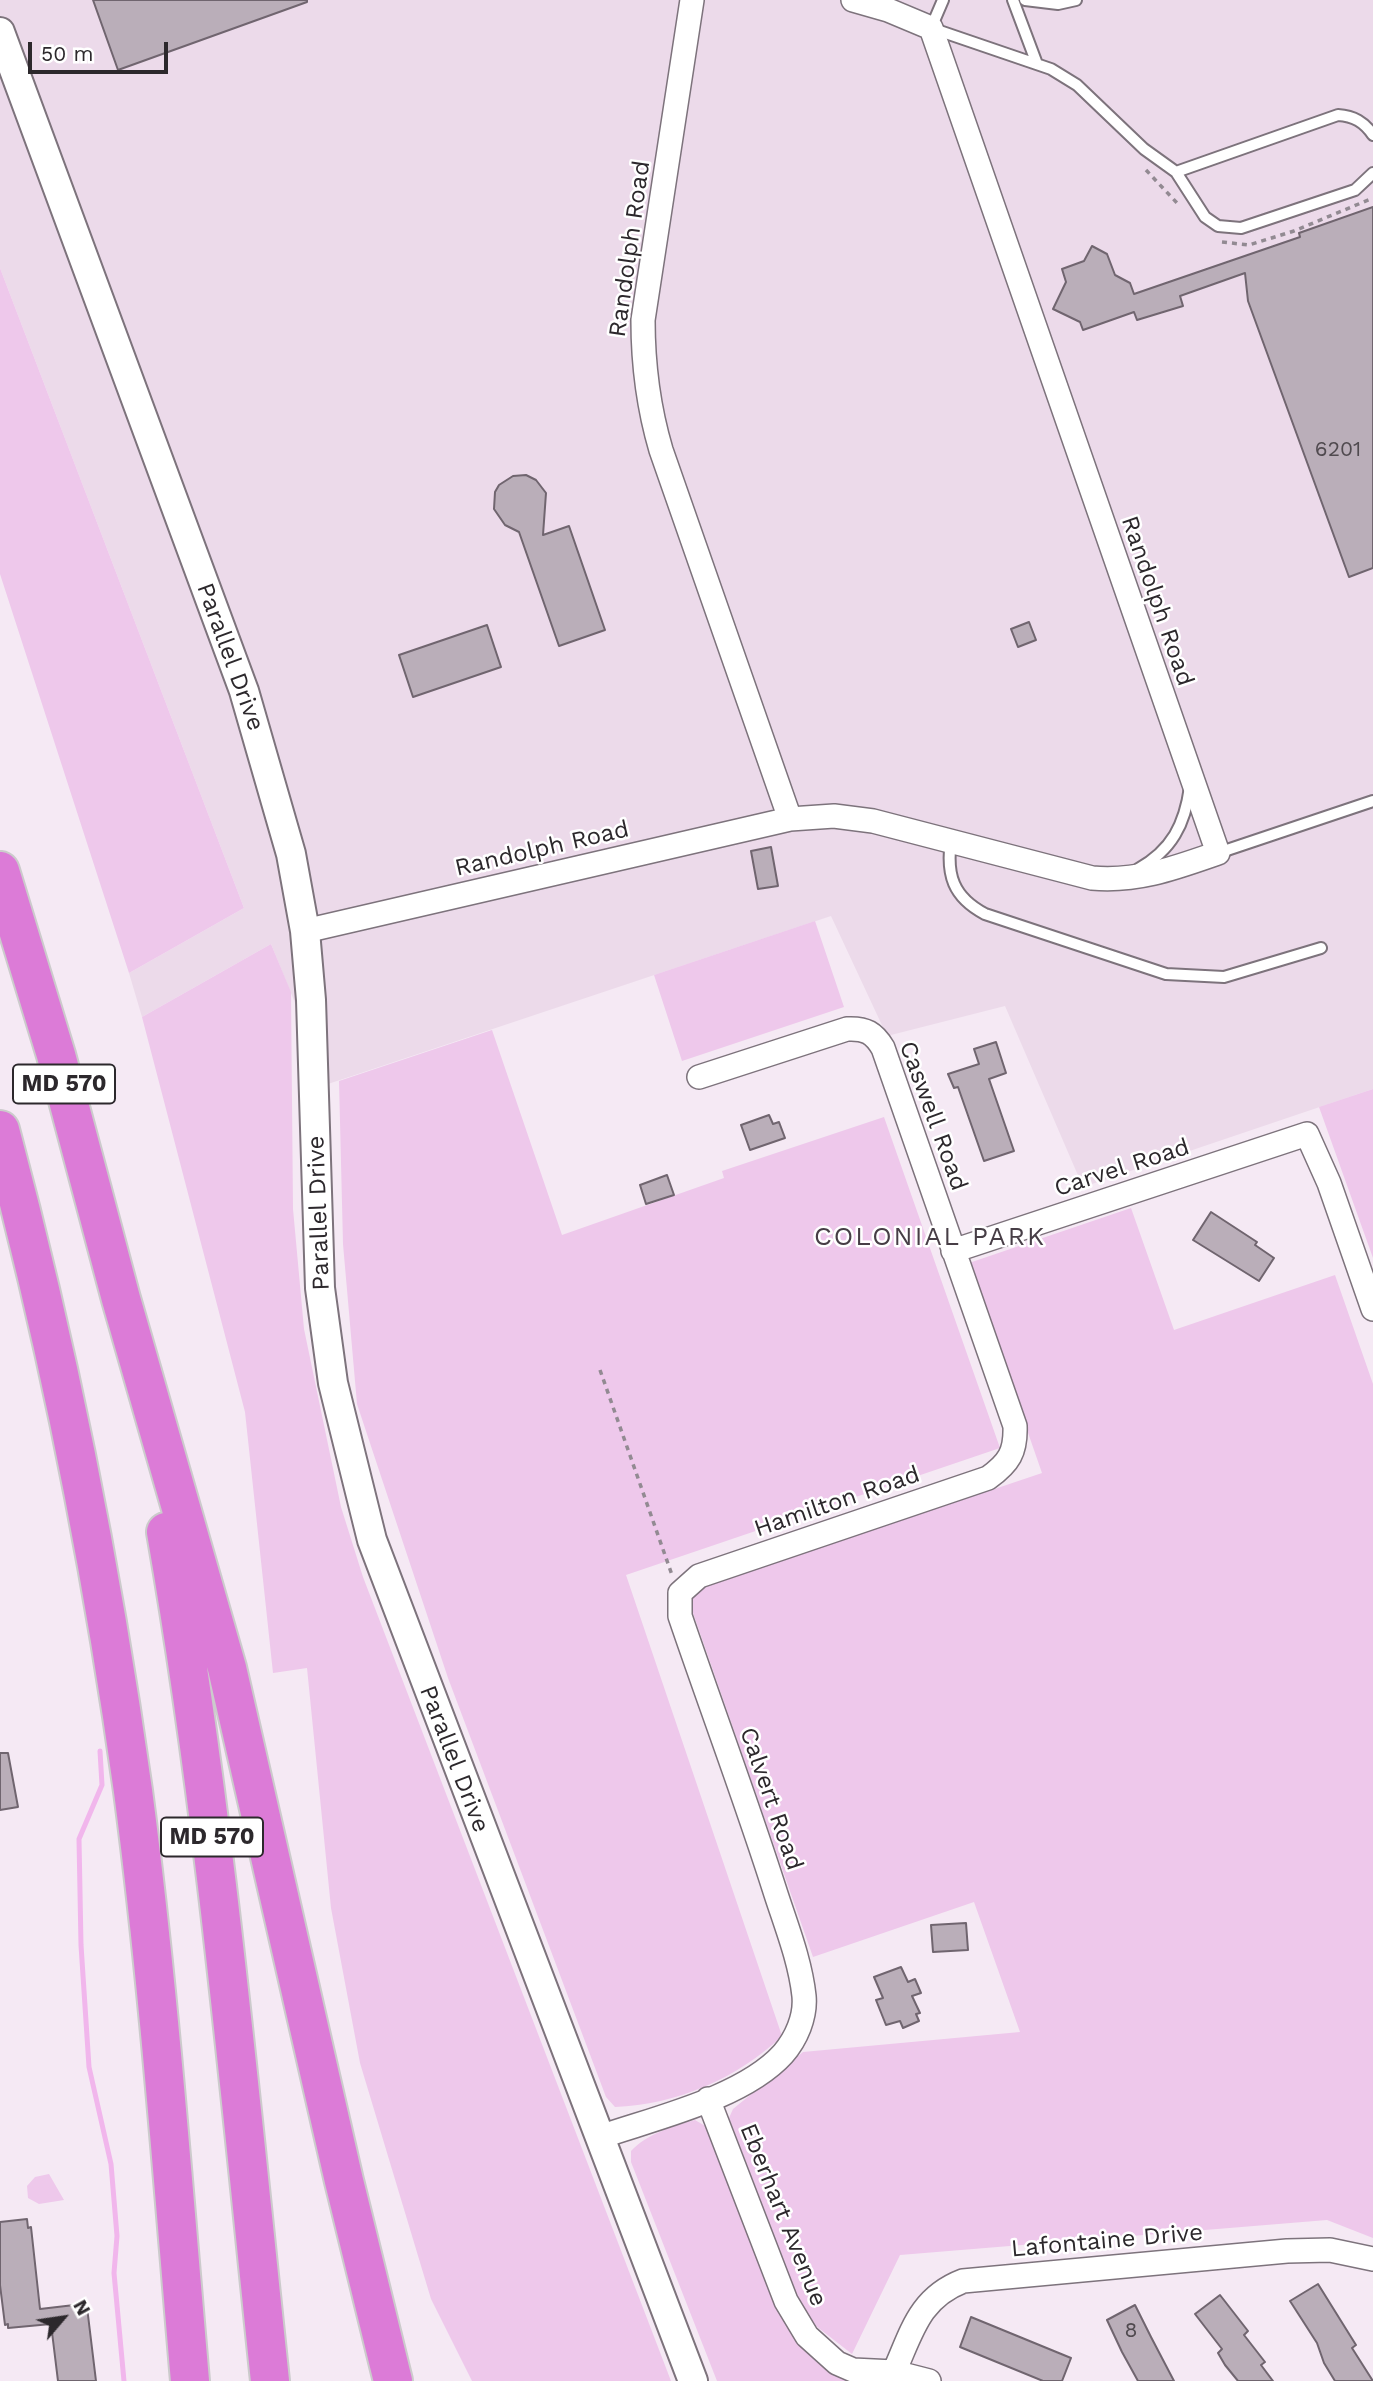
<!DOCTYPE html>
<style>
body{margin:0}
#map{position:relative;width:1373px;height:2381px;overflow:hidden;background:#f5e9f4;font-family:"Work Sans",sans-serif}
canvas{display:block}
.north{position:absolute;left:28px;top:2283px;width:70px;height:70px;-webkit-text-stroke:5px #fff;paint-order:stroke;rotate:61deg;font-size:19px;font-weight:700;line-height:28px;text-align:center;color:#2c282c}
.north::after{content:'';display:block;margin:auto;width:24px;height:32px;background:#2c282c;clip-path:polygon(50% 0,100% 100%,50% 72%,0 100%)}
.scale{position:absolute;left:28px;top:42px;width:140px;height:32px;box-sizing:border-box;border:4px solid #2c282c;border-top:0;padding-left:9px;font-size:21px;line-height:24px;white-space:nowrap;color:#2c282c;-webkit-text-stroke:5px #fff;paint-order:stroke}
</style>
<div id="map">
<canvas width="1373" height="2381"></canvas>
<div class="north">N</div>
<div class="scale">50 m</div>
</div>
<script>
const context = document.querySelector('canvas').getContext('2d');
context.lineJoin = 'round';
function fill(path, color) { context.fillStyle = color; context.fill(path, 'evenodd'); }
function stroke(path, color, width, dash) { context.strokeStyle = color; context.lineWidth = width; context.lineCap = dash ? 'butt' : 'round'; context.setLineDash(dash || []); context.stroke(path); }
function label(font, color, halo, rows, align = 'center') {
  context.font = font + ' "Work Sans",sans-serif'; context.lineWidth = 5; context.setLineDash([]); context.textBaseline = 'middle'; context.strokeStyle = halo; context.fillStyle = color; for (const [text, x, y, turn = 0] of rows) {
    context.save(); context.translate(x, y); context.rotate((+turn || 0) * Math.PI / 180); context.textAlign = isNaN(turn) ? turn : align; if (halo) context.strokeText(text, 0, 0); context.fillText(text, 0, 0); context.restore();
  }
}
const built = new Path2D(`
 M 0,0 L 1373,0 L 1373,1089 L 1083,1187 L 1005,1006 L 887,1036 L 831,916 L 328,1084 L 271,944 L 142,1017 L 129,973 L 244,908 L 0,268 Z`);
const green = new Path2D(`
 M 0,268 L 244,908 L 129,973 L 0,574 Z
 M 815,921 L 844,1007 L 682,1061 L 654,975 Z
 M 271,944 L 291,992 L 293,1209 L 304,1329 L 341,1507 L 363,1577 L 671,2381 L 472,2381 L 431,2299 L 360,2063 L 331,1908 L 307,1668 L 273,1673 L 245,1412 L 142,1017 Z
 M 492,1030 L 562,1235 L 724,1178 L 722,1171 L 884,1117 L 1000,1448 L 626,1575 L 782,2036 C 738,2078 676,2105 615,2107 L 606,2097 L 448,1678 L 357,1404 L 343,1244 L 339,1081 Z
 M 1373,1089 L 1373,1258 L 1319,1107 Z
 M 1131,1208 L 1174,1330 L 1335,1275 L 1373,1384 L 1373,2238 L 1327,2220 L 900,2255 L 852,2354 L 816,2326 L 798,2298 L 729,2118 L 733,2109 L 803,2052 L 1020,2032 L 974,1902 L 813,1957 L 686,1593 L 1042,1473 L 969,1263 Z
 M 695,2120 L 707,2127 L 782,2316 L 862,2381 L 717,2381 L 631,2162 L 631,2151 C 647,2134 673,2126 695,2120 Z
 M 49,2174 L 64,2200 L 39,2204 L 28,2198 L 27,2186 L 35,2177 Z`);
const stream = new Path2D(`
 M 100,1751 L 102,1785 L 79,1839 L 81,1945 L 89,2067 L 111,2164 L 117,2236 L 114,2273 L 124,2381`);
const building = new Path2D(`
 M 93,0 L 307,0 L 307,2 L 118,70 Z
 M 1373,207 L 1373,568 L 1349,577 L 1248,301 L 1245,273 L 1180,296 L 1183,306 L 1137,320 L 1134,312 L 1083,330 L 1080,322 L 1053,309 L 1066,282 L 1062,269 L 1084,261 L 1092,246 L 1107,254 L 1115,275 L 1130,283 L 1134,294 L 1300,237 L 1299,233 Z
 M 526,475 L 536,480 L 546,493 L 543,535 L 569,526 L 605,630 L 559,646 L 519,532 L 505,525 L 494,509 L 495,492 L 499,485 L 513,476 Z
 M 1029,622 L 1036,640 L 1018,647 L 1011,629 Z
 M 487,625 L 501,667 L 413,697 L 399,655 Z
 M 771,847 L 778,886 L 758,889 L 751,851 Z
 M 996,1042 L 1006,1073 L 989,1079 L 1014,1151 L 984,1161 L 958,1087 L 954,1088 L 948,1074 L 979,1064 L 974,1049 Z
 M 769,1115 L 773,1124 L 779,1122 L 785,1138 L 750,1150 L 741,1125 Z
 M 667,1175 L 674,1195 L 646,1204 L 640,1185 Z
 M 1211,1212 L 1257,1242 L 1255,1245 L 1274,1258 L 1259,1281 L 1193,1240 Z
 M 0,1753 L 8,1753 L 18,1807 L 0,1810 Z
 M 966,1923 L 968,1950 L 933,1952 L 931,1925 Z
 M 901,1967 L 908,1982 L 915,1979 L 921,1993 L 912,1996 L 920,2013 L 916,2014 L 919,2021 L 903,2028 L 900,2021 L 886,2025 L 876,2000 L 883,1998 L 874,1977 Z
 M 27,2219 L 28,2228 L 31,2227 L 40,2309 L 83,2304 L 84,2308 L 87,2307 L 96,2381 L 58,2381 L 51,2324 L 8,2328 L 8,2324 L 5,2325 L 0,2285 L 0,2222 Z
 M 1318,2284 L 1356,2345 L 1352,2348 L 1373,2381 L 1335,2381 L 1324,2363 L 1317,2343 L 1290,2301 Z
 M 1220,2295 L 1248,2331 L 1244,2335 L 1265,2362 L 1261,2365 L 1273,2381 L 1238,2381 L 1225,2365 L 1218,2353 L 1222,2349 L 1195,2314 Z
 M 1135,2305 L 1151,2337 L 1174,2381 L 1138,2381 L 1122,2352 L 1107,2320 Z
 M 971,2317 L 1071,2358 L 1062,2381 L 1043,2381 L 960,2347 Z`);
const path = new Path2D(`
 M 1146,170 L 1177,203
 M 1222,242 L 1249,245 L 1294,231 L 1373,198
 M 600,1370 L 672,1575`);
const service = new Path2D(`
 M 943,0 L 931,28 L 1051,69 L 1077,85 L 1144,149 L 1176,172 L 1205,217 L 1218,226 L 1241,228 L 1355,190 L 1373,173
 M 1013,0 L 1037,64
 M 1025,0 L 1058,4 L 1076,0
 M 1176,172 L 1338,115 C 1354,116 1364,122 1373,135
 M 951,840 C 946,875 953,897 985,914 L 1166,974 L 1224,977 L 1321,948
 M 1218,853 L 1373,801
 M 1138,869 C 1172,850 1185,824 1190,787`);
const minor = new Path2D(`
 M 692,0 L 643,320 C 643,366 648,406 661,450 L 790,819
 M 305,931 L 790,819 L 834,816 L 873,821 L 1092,878 C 1138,882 1175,868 1218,853 L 931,28 L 888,10 L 853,0
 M 953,1251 L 1307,1134 L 1329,1183 L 1373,1309
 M 708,2099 L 786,2301 L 807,2336 L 837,2363 L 853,2370 L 894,2372 L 929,2381
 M 600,2137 C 655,2118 743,2098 783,2054 C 796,2039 806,2017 804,1996 C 800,1959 785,1923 774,1888 C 745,1797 711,1707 680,1616 L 680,1593 L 699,1576 L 988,1478 C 1009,1463 1016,1452 1015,1426 L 883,1048 C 874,1033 866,1028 847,1029 L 699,1077
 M 894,2372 C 912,2332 919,2298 963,2281 L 1287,2251 L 1330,2250 L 1373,2259`);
const tertiary = new Path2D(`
 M 0,32 L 244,691 L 291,854 L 305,931 L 311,1000 L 320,1288 L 333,1383 L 372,1540 L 693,2381`);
const motorway = new Path2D(`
 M 0,871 L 56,1055 L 121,1299 L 227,1668 L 344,2181 L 393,2381
 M 0,1130 C 58,1347 102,1569 133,1791 C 159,1987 173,2185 190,2381
 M 166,1532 C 215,1813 240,2097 270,2381`);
const numberNames = [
 ["6201",1338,450],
 ["8",1131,2331]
];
const shields = [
 [64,1084,102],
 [212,1837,102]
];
const shieldNames = [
 ["MD 570",64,1084],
 ["MD 570",212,1837]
];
const streetNames = [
 ["Randolph Road",630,249,-82],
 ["Randolph Road",1157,601,71],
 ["Parallel Drive",230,657,70],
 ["Randolph Road",542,849,-13],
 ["Caswell Road",933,1116,70],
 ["Carvel Road",1122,1168,-18],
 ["Parallel Drive",319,1213,-92],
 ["Hamilton Road",837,1502,-19],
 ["Parallel Drive",454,1759,69],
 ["Calvert Road",771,1799,71],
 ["Eberhart Avenue",783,2215,68],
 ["Lafontaine Drive",1107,2241,-5]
];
const neighbourhoodNames = [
 ["COLONIAL PARK",930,1237]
];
fill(built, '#ecdaea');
fill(green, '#eec8eb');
stroke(stream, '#f1b6ec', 5);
fill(building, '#baaeb9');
stroke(building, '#70656f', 2);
stroke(service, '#7d737c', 14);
stroke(minor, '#7d737c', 26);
stroke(tertiary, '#7d737c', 32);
stroke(motorway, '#cccbcc', 42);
stroke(path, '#928a92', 3.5, [5, 5]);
stroke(service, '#fff', 10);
stroke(minor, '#fff', 23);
stroke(tertiary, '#fff', 28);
stroke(motorway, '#dc7bd7', 38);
label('21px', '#504a4f', null, numberNames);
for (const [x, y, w] of shields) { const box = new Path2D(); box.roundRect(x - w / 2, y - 19.5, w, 39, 5); context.fillStyle = '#fff'; context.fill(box); stroke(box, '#2c282c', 2); }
label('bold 23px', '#2c282c', null, shieldNames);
label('24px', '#2c282c', '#fff', streetNames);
context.letterSpacing = '2px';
label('26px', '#473e46', '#fff', neighbourhoodNames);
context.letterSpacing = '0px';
</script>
